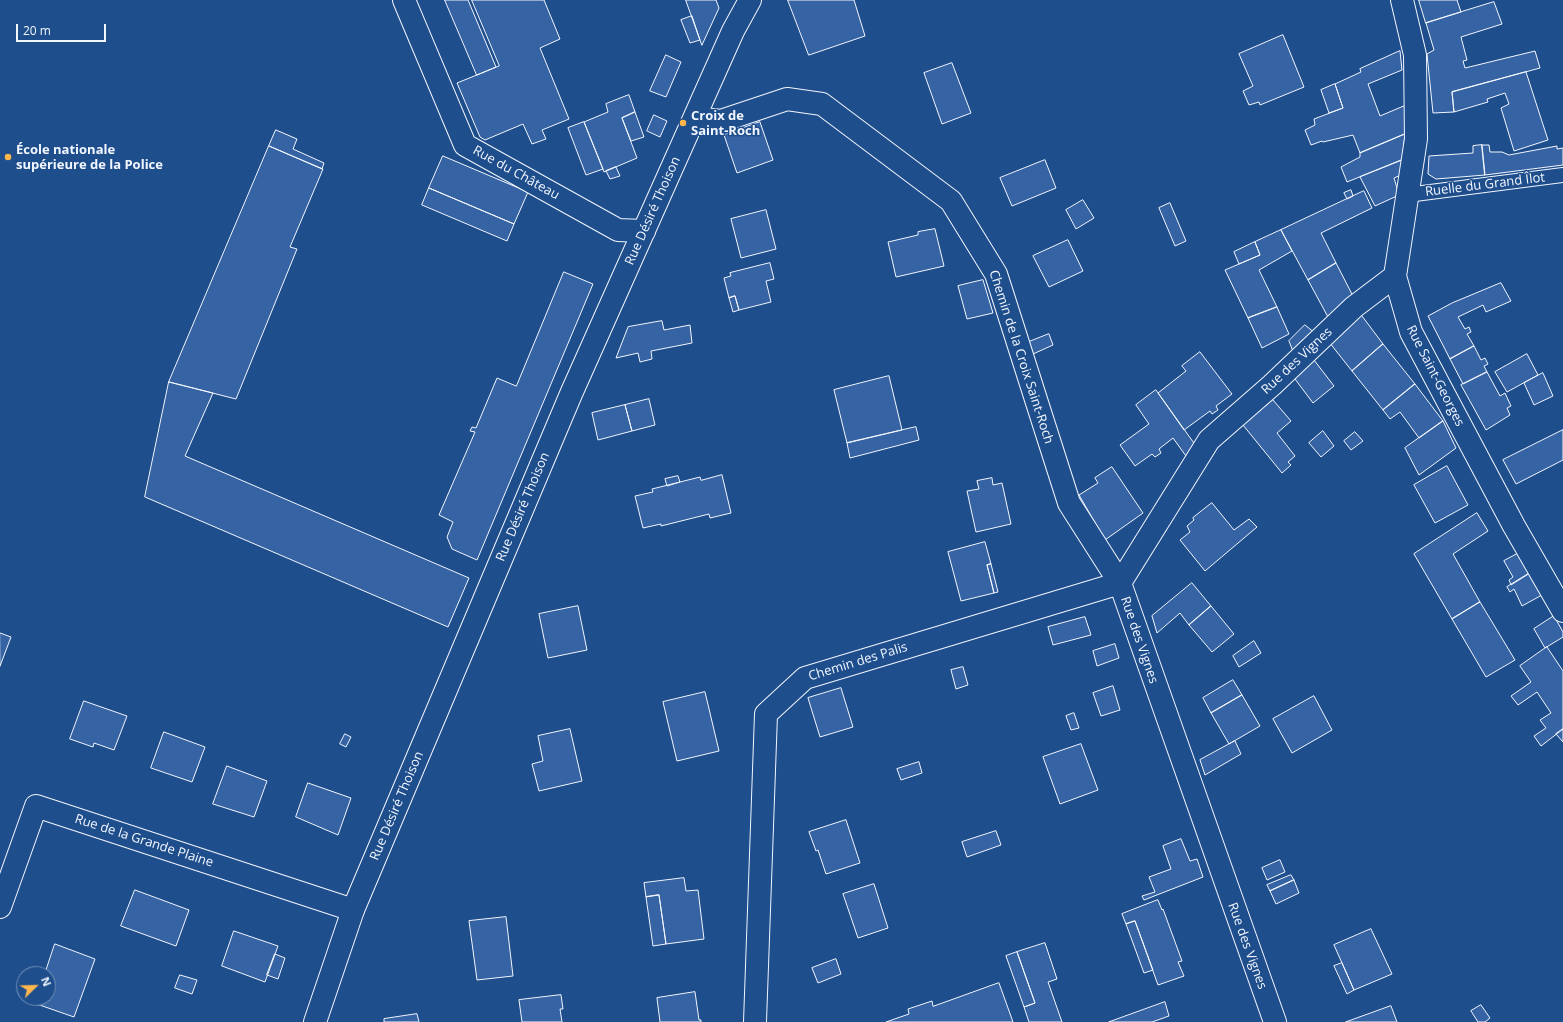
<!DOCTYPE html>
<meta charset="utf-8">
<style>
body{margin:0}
#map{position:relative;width:1563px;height:1022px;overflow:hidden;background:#1f4e8c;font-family:"Open Sans",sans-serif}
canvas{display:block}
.north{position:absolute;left:16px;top:966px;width:40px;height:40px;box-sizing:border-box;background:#1f4e8c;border:1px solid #7391ba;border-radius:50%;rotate:67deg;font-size:11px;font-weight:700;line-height:16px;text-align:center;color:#f2f6ff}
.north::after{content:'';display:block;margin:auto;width:14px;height:18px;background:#ffb74d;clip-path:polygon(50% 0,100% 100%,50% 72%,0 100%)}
.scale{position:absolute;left:16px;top:24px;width:90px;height:18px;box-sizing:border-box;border:2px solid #f2f6ff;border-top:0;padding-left:5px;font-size:12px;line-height:14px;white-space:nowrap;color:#f2f6ff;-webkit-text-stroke:3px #1f4e8c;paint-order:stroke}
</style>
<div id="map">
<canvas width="1563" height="1022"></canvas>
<div class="north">N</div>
<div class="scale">20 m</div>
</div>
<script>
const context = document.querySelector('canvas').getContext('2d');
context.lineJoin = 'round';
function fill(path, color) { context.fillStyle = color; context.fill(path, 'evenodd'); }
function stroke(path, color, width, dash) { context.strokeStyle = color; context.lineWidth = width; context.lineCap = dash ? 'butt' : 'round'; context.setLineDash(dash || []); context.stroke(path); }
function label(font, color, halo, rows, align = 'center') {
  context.font = font + ' "Open Sans",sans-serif'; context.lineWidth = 3; context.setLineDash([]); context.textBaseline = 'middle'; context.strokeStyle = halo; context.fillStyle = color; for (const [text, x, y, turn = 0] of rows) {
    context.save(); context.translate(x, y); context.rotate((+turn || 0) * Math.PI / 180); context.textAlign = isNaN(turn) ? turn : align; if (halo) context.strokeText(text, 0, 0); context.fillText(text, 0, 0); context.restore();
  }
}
const building = new Path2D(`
 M 445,0 L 468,0 L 496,67 L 477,75 Z
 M 472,0 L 544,0 L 560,39 L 540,48 L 569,119 L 542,130 L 546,139 L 532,144 L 523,124 L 485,140 L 480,137 L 457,83 L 499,66 Z
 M 686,0 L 716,0 L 719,8 L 702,45 Z
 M 788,0 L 854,0 L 865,36 L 809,55 Z
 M 1419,0 L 1457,0 L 1461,12 L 1426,23 Z
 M 1494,2 L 1502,24 L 1461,37 L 1467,60 L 1463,61 L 1465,68 L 1535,51 L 1540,68 L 1452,92 L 1454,112 L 1433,113 L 1427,54 L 1434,50 L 1426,23 Z
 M 692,16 L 700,40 L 690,43 L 681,20 Z
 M 1283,35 L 1304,87 L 1260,105 L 1259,102 L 1249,105 L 1243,91 L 1253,86 L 1239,54 Z
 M 1400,51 L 1402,70 L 1368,84 L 1380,116 L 1406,105 L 1405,134 L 1360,153 L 1353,135 L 1323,142 L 1322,141 L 1311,145 L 1305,130 L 1315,125 L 1314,119 L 1343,108 L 1335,84 L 1361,72 L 1360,69 Z
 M 666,55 L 681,62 L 666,97 L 650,91 Z
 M 952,63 L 971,113 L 942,124 L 924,73 Z
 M 1526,72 L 1548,140 L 1514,151 L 1501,108 L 1509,104 L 1505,93 L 1487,99 L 1488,102 L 1454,112 L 1452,92 Z
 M 1335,84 L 1343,108 L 1329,113 L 1321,90 Z
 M 629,95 L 635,112 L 622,118 L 637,158 L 604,172 L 584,122 L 608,112 L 606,104 Z
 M 635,112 L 644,137 L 631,141 L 622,118 Z
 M 654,115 L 667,121 L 660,137 L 647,131 Z
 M 584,122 L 603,169 L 586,175 L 568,128 Z
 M 760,122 L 773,160 L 737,173 L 724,135 Z
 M 276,130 L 297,139 L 293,149 L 324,163 L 322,169 L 269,146 Z
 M 1405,134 L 1402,160 L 1347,182 L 1341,167 L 1360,157 L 1360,153 Z
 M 1482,145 L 1489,145 L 1490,152 L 1502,152 L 1509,155 L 1557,146 L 1557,149 L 1563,148 L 1563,165 L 1485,175 Z
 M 1482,145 L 1485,175 L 1436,179 L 1428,174 L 1429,156 L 1473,153 L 1473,146 Z
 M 269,146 L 323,169 L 290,247 L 297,249 L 236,399 L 169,382 Z
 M 443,156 L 528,192 L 514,224 L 429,188 Z
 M 1045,160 L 1056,188 L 1012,206 L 1000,178 Z
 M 1402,160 L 1401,175 L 1394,178 L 1399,195 L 1375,206 L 1360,177 Z
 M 616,167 L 620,176 L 610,179 L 606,171 Z
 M 429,188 L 514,224 L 507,241 L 422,205 Z
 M 1351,190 L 1353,196 L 1347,199 L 1344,193 Z
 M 1364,191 L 1372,208 L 1321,233 L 1336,263 L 1308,280 L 1281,230 Z
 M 1083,200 L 1094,218 L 1076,229 L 1066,210 Z
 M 1170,203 L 1186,241 L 1175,246 L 1159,208 Z
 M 766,210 L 776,249 L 741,258 L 731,219 Z
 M 935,229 L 944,266 L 896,277 L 888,242 L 918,235 L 918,232 Z
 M 1281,230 L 1292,251 L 1259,270 L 1277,307 L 1248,318 L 1225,270 L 1260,255 L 1255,242 Z
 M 1068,240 L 1083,271 L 1049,287 L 1033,256 Z
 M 1255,242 L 1260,255 L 1239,264 L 1234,252 Z
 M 770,263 L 774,279 L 766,281 L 771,302 L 739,310 L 735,296 L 729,298 L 724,278 L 731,276 L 730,273 Z
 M 1336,263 L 1354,298 L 1328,317 L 1308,280 Z
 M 564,272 L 593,284 L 477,560 L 452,549 L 447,537 L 453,522 L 439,515 L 475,432 L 470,431 L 472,427 L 476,428 L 497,378 L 516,386 Z
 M 983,280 L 993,313 L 967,319 L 958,286 Z
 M 1501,283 L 1511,301 L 1486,312 L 1483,305 L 1458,317 L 1465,329 L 1469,327 L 1471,332 L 1467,334 L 1474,346 L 1450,359 L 1428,316 L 1452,303 Z
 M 735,296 L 739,310 L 733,312 L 729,298 Z
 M 1277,307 L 1289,334 L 1262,348 L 1248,318 Z
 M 1359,312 L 1383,344 L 1352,371 L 1329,342 Z
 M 662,321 L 664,330 L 690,325 L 692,343 L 651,351 L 652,359 L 640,362 L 638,353 L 616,358 L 628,327 Z
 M 1305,325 L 1315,333 L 1294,354 L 1289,341 Z
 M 1049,334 L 1053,345 L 1033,354 L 1029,342 Z
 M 1383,344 L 1415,384 L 1383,410 L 1352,371 Z
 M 1474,346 L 1481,360 L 1485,358 L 1488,364 L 1484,366 L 1487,372 L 1463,384 L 1450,359 Z
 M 1200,352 L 1232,394 L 1216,406 L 1218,410 L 1212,414 L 1210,411 L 1184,430 L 1158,393 L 1186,371 L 1182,366 Z
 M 1527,354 L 1538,375 L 1507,392 L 1495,372 Z
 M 1314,360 L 1334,386 L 1313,403 L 1295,379 Z
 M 1487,372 L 1500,396 L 1505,393 L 1511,406 L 1507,408 L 1510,415 L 1486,430 L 1461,385 Z
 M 1543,373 L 1553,396 L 1534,405 L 1524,383 Z
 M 889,376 L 902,430 L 847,443 L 834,390 Z
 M 169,382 L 213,393 L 185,456 L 469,578 L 448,627 L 145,497 Z
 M 1415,384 L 1443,421 L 1419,438 L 1400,412 L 1390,419 L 1383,410 Z
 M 1156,390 L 1196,446 L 1186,456 L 1173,438 L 1159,449 L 1161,453 L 1155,457 L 1152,454 L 1135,466 L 1120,445 L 1149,424 L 1136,405 Z
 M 649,399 L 655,425 L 632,431 L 625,405 Z
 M 1273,400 L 1291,421 L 1277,433 L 1295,456 L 1288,462 L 1291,465 L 1282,473 L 1243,425 Z
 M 625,405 L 632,431 L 598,440 L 592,413 Z
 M 1443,421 L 1456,448 L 1419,475 L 1405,448 Z
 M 916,427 L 919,440 L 850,458 L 847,443 Z
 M 1563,430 L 1563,460 L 1516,484 L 1503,460 Z
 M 1323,431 L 1334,446 L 1321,457 L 1309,443 Z
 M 1355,432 L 1363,441 L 1351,450 L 1344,441 Z
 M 1447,466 L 1468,505 L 1435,523 L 1414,485 Z
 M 1112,467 L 1143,513 L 1105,540 L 1079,495 L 1098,483 L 1095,478 Z
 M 722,475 L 731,513 L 710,518 L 709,514 L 661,526 L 661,524 L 643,528 L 635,496 L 653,492 L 652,489 L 700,477 L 701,480 Z
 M 678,476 L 680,482 L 667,486 L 665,479 Z
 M 992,478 L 993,485 L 1002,483 L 1011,524 L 976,532 L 967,491 L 979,489 L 977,481 Z
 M 1212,503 L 1234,530 L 1249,519 L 1257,527 L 1205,571 L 1180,540 L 1190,532 L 1187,526 L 1194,520 L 1193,518 Z
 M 1477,513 L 1488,531 L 1453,554 L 1480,602 L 1452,619 L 1414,554 Z
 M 985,542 L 991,564 L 987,565 L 994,593 L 961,601 L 948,552 Z
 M 1519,553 L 1530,573 L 1511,585 L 1509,580 L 1513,577 L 1504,561 Z
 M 991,564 L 998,592 L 994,593 L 987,565 Z
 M 1530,573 L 1542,595 L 1522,606 L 1514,589 L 1510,592 L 1507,587 Z
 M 1192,583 L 1211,606 L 1189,625 L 1180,613 L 1157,633 L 1152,616 Z
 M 1480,602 L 1515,660 L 1486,677 L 1452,619 Z
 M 578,606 L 587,650 L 548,658 L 539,614 Z
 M 1211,606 L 1234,634 L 1212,652 L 1189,625 Z
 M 1554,616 L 1563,632 L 1563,637 L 1545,648 L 1534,629 Z
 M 1085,617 L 1091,635 L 1053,645 L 1048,627 Z
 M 0,633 L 11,637 L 0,666 Z
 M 1254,641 L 1261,653 L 1239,667 L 1233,656 Z
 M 1115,644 L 1119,658 L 1097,666 L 1093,651 Z
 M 1547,647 L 1563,671 L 1563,729 L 1541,746 L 1534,736 L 1546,728 L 1540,720 L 1551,713 L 1537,692 L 1518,705 L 1511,696 L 1531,682 L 1520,666 Z
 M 963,667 L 968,685 L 956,689 L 951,670 Z
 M 1233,680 L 1242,695 L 1211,713 L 1203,698 Z
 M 1113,686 L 1120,710 L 1101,716 L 1093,693 Z
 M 841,688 L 853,727 L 820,737 L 808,698 Z
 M 705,692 L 719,751 L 677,761 L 663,702 Z
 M 1242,695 L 1260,726 L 1229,744 L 1211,713 Z
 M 1314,696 L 1332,730 L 1292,753 L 1273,719 Z
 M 84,701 L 127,716 L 114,750 L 94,743 L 93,747 L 70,739 Z
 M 1074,713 L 1079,728 L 1071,730 L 1066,716 Z
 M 570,729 L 582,781 L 539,791 L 532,764 L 543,761 L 538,736 Z
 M 1563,729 L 1563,742 L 1556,734 Z
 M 164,732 L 205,747 L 192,782 L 151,768 Z
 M 345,734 L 351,737 L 346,747 L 340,744 Z
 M 1235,741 L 1241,754 L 1205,775 L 1200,760 Z
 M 1081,744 L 1098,790 L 1060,804 L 1043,757 Z
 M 919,762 L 922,773 L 901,780 L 897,769 Z
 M 227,766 L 267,781 L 254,817 L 213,804 Z
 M 308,783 L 351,798 L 338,835 L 296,817 Z
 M 846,820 L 860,863 L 826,874 L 818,850 L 816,851 L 809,832 Z
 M 996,831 L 1001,845 L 967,857 L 962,842 Z
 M 1181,839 L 1190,861 L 1197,859 L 1203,877 L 1144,900 L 1142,896 L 1155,892 L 1149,877 L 1171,869 L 1163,846 Z
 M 1280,860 L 1285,872 L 1267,880 L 1262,868 Z
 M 1291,875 L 1294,880 L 1270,891 L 1267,885 Z
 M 684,878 L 686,891 L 698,890 L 704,939 L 666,944 L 659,895 L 646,897 L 644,883 Z
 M 1294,880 L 1299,893 L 1276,904 L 1270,891 Z
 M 874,884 L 888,928 L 858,938 L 843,894 Z
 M 135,890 L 189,910 L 176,946 L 121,926 Z
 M 659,895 L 666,944 L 653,946 L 646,897 Z
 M 1158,900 L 1162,910 L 1163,909 L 1182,961 L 1178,962 L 1184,976 L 1158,985 L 1135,921 L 1126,924 L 1122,914 Z
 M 506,917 L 513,976 L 477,980 L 469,921 Z
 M 1135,921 L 1153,970 L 1144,973 L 1126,924 Z
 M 1371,929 L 1392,974 L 1354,990 L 1334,945 Z
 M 234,931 L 278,946 L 265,982 L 222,966 Z
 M 1045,943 L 1057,979 L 1048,982 L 1062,1022 L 1029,1022 L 1024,1007 L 1035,1003 L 1017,952 Z
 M 55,944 L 95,959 L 74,1017 L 31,1002 L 32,998 L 48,998 L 48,974 L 45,974 Z
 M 1017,952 L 1035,1003 L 1024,1007 L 1006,956 Z
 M 275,954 L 285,958 L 278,979 L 267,975 Z
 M 836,959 L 841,974 L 818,983 L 812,968 Z
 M 1342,963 L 1354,990 L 1347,994 L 1334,966 Z
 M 180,975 L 197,980 L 192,994 L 175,988 Z
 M 999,983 L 1013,1022 L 886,1022 L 909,1014 L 908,1009 L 932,1001 L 933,1006 Z
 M 695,992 L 699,1020 L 701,1020 L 701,1022 L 660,1022 L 657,998 Z
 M 561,995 L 563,1009 L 560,1009 L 562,1022 L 522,1022 L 519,1000 Z
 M 1165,1002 L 1169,1016 L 1152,1022 L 1109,1022 Z
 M 1481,1005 L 1490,1018 L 1485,1022 L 1478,1022 L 1471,1011 Z
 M 1391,1006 L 1397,1022 L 1346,1022 Z
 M 417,1014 L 419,1022 L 384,1022 L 384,1019 Z`);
const service = new Path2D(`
 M 1407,195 L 1563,175`);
const minor = new Path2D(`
 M 404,0 L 465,145 L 618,230 L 644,231
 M 1402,0 L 1415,55 L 1416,139 L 1395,276 L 1411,332 L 1514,526 L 1563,611
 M 695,118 L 721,121 L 787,99 L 822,104 L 951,201 L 996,274 L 1069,503 L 1120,583 L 1275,1022
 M 1120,583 L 1209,440 L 1272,385 L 1354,307 L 1395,276
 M 0,907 L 36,806 L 353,910
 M 755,1022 L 766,714 L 805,678 L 1120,583`);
const tertiary = new Path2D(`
 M 315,1022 L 353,910 L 571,394 L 733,31 L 750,0`);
const markers = [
 [683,123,4,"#ffb74d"],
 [8,157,4,"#ffb74d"]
];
const poiNames = [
 ["Croix de",691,116],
 ["Saint-Roch",691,131],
 ["École nationale",16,150],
 ["supérieure de la Police",16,165]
];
const streetNames = [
 ["Rue du Château",516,173,29],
 ["Ruelle du Grand Îlot",1485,185,-7],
 ["Rue Désiré Thoison",653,211,-66],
 ["Chemin de la Croix Saint-Roch",1021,357,72],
 ["Rue des Vignes",1297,361,-43],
 ["Rue Saint-Georges",1435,376,63],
 ["Rue Désiré Thoison",523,507,-67],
 ["Rue des Vignes",1139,640,71],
 ["Chemin des Palis",858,662,-17],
 ["Rue Désiré Thoison",397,806,-67],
 ["Rue de la Grande Plaine",144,841,18],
 ["Rue des Vignes",1247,946,70]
];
fill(building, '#3563a3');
stroke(building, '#f2f6ff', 1);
stroke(service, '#f2f6ff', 16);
stroke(minor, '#f2f6ff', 24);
stroke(tertiary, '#f2f6ff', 24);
stroke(service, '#1f4e8c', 14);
stroke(minor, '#1f4e8c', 22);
stroke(tertiary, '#1f4e8c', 22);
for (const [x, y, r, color] of markers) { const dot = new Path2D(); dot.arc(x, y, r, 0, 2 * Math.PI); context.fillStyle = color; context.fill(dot); stroke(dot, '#1f4e8c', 1.5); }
label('bold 13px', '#f2f6ff', '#1f4e8c', poiNames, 'left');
label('13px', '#f2f6ff', '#1f4e8c', streetNames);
</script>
